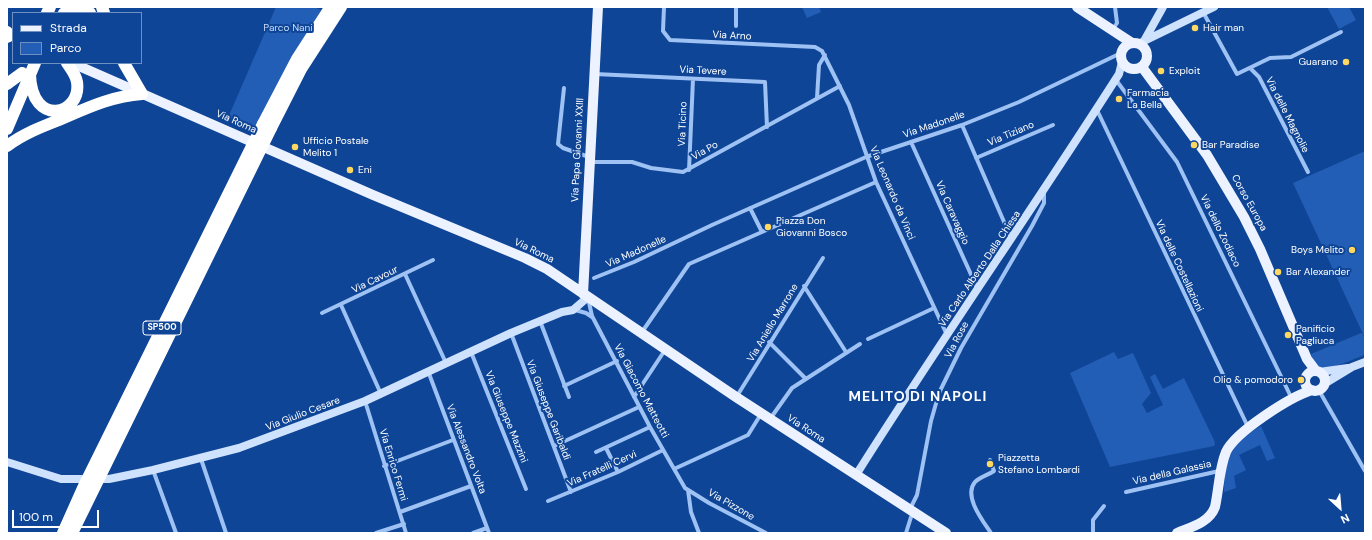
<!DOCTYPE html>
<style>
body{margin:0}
#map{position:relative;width:1372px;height:540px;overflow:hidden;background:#0f4596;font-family:"DM Sans",sans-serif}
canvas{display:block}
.frame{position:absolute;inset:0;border:8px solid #fff;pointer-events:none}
.legend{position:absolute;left:12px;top:12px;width:130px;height:52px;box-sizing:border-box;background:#0f4596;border:1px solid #6f8fc0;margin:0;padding:5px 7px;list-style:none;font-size:12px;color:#fff}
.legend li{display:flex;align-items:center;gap:8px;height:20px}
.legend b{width:20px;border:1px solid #6f8fc0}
.north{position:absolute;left:1320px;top:488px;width:40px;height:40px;-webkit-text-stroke:3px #0f4596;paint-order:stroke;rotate:154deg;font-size:11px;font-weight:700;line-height:16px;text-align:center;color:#fff}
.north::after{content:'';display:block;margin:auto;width:14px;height:18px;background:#fff;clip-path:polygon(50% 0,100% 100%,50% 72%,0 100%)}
.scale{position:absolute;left:12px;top:510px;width:87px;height:18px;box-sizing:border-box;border:2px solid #fff;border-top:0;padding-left:5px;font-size:12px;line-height:14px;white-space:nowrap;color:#fff;-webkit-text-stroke:3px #0f4596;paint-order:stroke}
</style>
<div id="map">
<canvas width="1372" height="540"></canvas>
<div class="frame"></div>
<ul class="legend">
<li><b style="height:5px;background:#ecf2ff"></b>Strada</li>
<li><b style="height:11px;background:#225eb6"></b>Parco</li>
</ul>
<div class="north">N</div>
<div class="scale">100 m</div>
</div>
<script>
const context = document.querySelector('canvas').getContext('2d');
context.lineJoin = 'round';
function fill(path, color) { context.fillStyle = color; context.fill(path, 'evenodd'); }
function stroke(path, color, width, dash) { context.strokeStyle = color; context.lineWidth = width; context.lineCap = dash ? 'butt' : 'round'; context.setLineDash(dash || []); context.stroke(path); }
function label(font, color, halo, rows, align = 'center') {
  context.font = font + ' "DM Sans",sans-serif'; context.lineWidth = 4; context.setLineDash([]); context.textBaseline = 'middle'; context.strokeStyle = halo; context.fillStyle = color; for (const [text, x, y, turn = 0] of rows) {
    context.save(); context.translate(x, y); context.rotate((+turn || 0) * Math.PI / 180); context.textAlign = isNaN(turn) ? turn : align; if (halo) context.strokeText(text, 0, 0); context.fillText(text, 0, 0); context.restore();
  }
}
const green = new Path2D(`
 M 276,7 L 314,7 L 321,10 L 253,130 L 227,120 Z
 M 802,7 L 819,7 L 821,12 L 807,18 Z
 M 1327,7 L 1349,7 L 1356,20 L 1339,29 Z
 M 1365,151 L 1365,334 L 1363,335 L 1365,338 L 1365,355 C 1355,358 1330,371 1319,367 C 1314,365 1313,359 1311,354 L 1361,333 L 1363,334 L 1293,183 Z
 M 1114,352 L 1118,359 L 1133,353 L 1151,393 L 1142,404 L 1147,413 L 1163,405 L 1150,377 L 1155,374 L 1163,389 L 1184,378 L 1214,440 L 1215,444 L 1214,446 L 1110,467 L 1070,373 Z
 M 1261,426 L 1275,458 L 1267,461 L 1260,445 L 1239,455 L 1246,470 L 1234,476 L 1236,488 L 1224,492 C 1225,459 1231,442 1261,426 Z`);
const street = new Path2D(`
 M 664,7 L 663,31 L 670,40 L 815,47 L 822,51 L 849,105 L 876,182 L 947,335
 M 1203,12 L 1237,74 L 1270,58 L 1291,57 L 1341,32
 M 736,26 L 736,7
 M 1113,29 L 1117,23 L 1115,7
 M 1250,68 L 1259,77 L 1308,172
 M 595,74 L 765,82 L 767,127
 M 1116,80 L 1177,162 L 1292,399
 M 564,88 L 558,144 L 563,148 L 589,157
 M 817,98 L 819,65 L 825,55
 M 1097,110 L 1248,427
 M 962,125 L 1011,238
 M 911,142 L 978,290
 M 976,158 L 1053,125
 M 590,162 L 632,162 L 651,168 L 683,172 L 840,86
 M 689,170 L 693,79
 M 750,208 L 762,232
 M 405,274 L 446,363
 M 594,278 L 634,262 L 712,225 L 866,157 L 962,125 L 1019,102 L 1121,53
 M 804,286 L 846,352
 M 588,298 L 592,316 L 650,427 L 685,488 L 709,503 L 766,533
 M 341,305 L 381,394
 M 575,310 L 586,313 L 592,317
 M 322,313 L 433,260
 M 540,321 L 569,397
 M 642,332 L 689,264 L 876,182
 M 511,333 L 571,492
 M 868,339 L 934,308
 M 769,342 L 805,378
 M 471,352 L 526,489
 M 428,371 L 489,533
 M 564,386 L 617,361
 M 1317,390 L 1321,394 L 1365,471
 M 737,396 L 823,258
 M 634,397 L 665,350
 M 365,401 L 406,533
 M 770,419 L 792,388 L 860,344
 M 554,446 L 639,407
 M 606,448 L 618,472
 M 596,452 L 650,427
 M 201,459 L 226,533
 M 990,460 L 994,471 C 988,475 980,477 975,482 C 963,496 983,521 991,533
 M 384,466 L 453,440
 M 674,469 L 748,435 L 761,414
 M 153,470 L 176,533
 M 688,490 L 691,512 L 699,533
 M 1126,492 L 1219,471
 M 548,501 L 618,472 L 663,450
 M 910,509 L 917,495 L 931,421 L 939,393 L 961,348 L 1032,226 L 1044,203 L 1044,190
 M 400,512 L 471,486
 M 376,533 L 404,524
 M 473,533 L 487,528
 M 906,533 L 911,517
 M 1093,533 L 1093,520 L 1104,506`);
const secondary = new Path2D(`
 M 1144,41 L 1163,7
 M 1138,44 L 1214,7
 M 1319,372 L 1348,368
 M 1324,384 L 1352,367 L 1365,362
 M 7,462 L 61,479 L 109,479 L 153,470 L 239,448 L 365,401 L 511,333 L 562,312 L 573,310 L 588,297
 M 856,475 C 941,340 1033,209 1119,74 L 1122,62`);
const primary = new Path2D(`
 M 1077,7 L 1132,43
 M1121 56a13 13 0 1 1 26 0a13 13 0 1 1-26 0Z
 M 72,63 L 373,195 L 525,258 L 547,269 L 736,397 L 946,533
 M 1142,67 L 1207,155 L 1244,217 L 1260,249 L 1307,359 L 1316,371
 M 583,294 L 598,7
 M1305 381a10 10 0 1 1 20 0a10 10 0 1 1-20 0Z
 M 1177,533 C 1191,527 1209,523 1215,507 C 1219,489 1219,469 1226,452 C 1235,432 1290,397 1312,390`);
const highway = new Path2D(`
 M 102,7 L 104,13
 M 47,13 L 50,7
 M 64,13 C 74,8 80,7 90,13
 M 7,32 L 9,36 L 7,37
 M 30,75 C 32,128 82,115 77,82 C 76,75 71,69 67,63
 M 7,84 L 22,73
 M 263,124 L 297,59 L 328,11
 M 271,128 L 301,69 L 341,7
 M 7,129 L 35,63
 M 7,146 C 23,134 41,127 59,120 C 87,108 112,96 142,94 L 124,63`);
const highwayBridge = new Path2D(`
 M 63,533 L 84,486 L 263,124
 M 72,533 L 271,128`);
const markers = [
 [1195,28,4,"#ffd862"],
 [1346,62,4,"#ffd862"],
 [1161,71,4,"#ffd862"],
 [1119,99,4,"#ffd862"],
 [1194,145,4,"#ffd862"],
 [295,147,4,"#ffd862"],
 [350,170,4,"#ffd862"],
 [768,227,4,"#ffd862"],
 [1352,250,4,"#ffd862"],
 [1278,272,4,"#ffd862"],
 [1288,335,4,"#ffd862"],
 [1301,380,4,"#ffd862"],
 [990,464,4,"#ffd862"]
];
const shields = [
 [162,328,38]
];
const shieldNames = [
 ["SP500",162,328]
];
const parkNames = [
 ["Parco Nani",288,28]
];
const poiNames = [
 ["Hair man",1203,28],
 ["Guarano",1338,62,"right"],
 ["Exploit",1169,71],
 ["Farmacia",1127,93],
 ["La Bella",1127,105],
 ["Ufficio Postale",303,141],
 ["Melito 1",303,153],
 ["Bar Paradise",1202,145],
 ["Eni",358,170],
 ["Piazza Don",776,221],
 ["Giovanni Bosco",776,233],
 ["Boys Melito",1344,250,"right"],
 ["Bar Alexander",1286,272],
 ["Panificio",1296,329],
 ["Pagliuca",1296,341],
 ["Olio & pomodoro",1293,380,"right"],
 ["Piazzetta",998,458],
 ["Stefano Lombardi",998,470]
];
const streetNames = [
 ["Via Arno",732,36,3],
 ["Via Tevere",703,71,3],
 ["Via delle Magnolie",1287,115,63],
 ["Via Roma",236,122,24],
 ["Via Ticino",683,124,-88],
 ["Via Madonelle",934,125,-19],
 ["Via Tiziano",1011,134,-23],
 ["Via Papa Giovanni XXIII",578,150,-87],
 ["Via Po",705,151,-29],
 ["Via Leonardo da Vinci",892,193,67],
 ["Corso Europa",1249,203,61],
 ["Via Caravaggio",952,213,66],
 ["Via dello Zodiaco",1220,231,64],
 ["Via Roma",534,251,26],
 ["Via Madonelle",636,252,-24],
 ["Via delle Costellazioni",1179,266,65],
 ["Via Carlo Alberto Dalla Chiesa",980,269,-56],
 ["Via Cavour",375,280,-26],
 ["Via Aniello Marrone",773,323,-59],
 ["Via Rose",957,340,-62],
 ["Via Giacomo Matteotti",641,391,62],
 ["Via Giuseppe Garibaldi",548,410,69],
 ["Via Giulio Cesare",303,414,-21],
 ["Via Giuseppe Mazzini",506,417,68],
 ["Via Roma",806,429,33],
 ["Via Alessandro Volta",466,449,69],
 ["Via Enrico Fermi",393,465,73],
 ["Via Fratelli Cervi",602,469,-24],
 ["Via della Galassia",1172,473,-13],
 ["Via Pizzone",731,505,30]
];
const districtNames = [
 ["MELITO DI NAPOLI",918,397]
];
fill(green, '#225eb6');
stroke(street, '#9ec2f4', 4);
stroke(secondary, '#cee1fd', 8);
stroke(primary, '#ecf2ff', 10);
stroke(highway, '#fff', 12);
stroke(highwayBridge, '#fff', 12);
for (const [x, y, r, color] of markers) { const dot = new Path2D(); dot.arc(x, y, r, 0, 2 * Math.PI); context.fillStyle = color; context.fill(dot); stroke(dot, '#0f4596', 1.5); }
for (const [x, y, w] of shields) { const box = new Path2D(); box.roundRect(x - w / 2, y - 7, w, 14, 3); context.fillStyle = '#0f4596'; context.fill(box); stroke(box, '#fff', 1); }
label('bold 9px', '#fff', null, shieldNames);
label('10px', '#c7ddfe', '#0f4596', parkNames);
label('10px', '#fff', '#0f4596', poiNames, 'left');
label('10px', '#fff', '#0f4596', streetNames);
context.letterSpacing = '1px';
label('bold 14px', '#fff', '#0f4596', districtNames);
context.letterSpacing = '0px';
</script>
